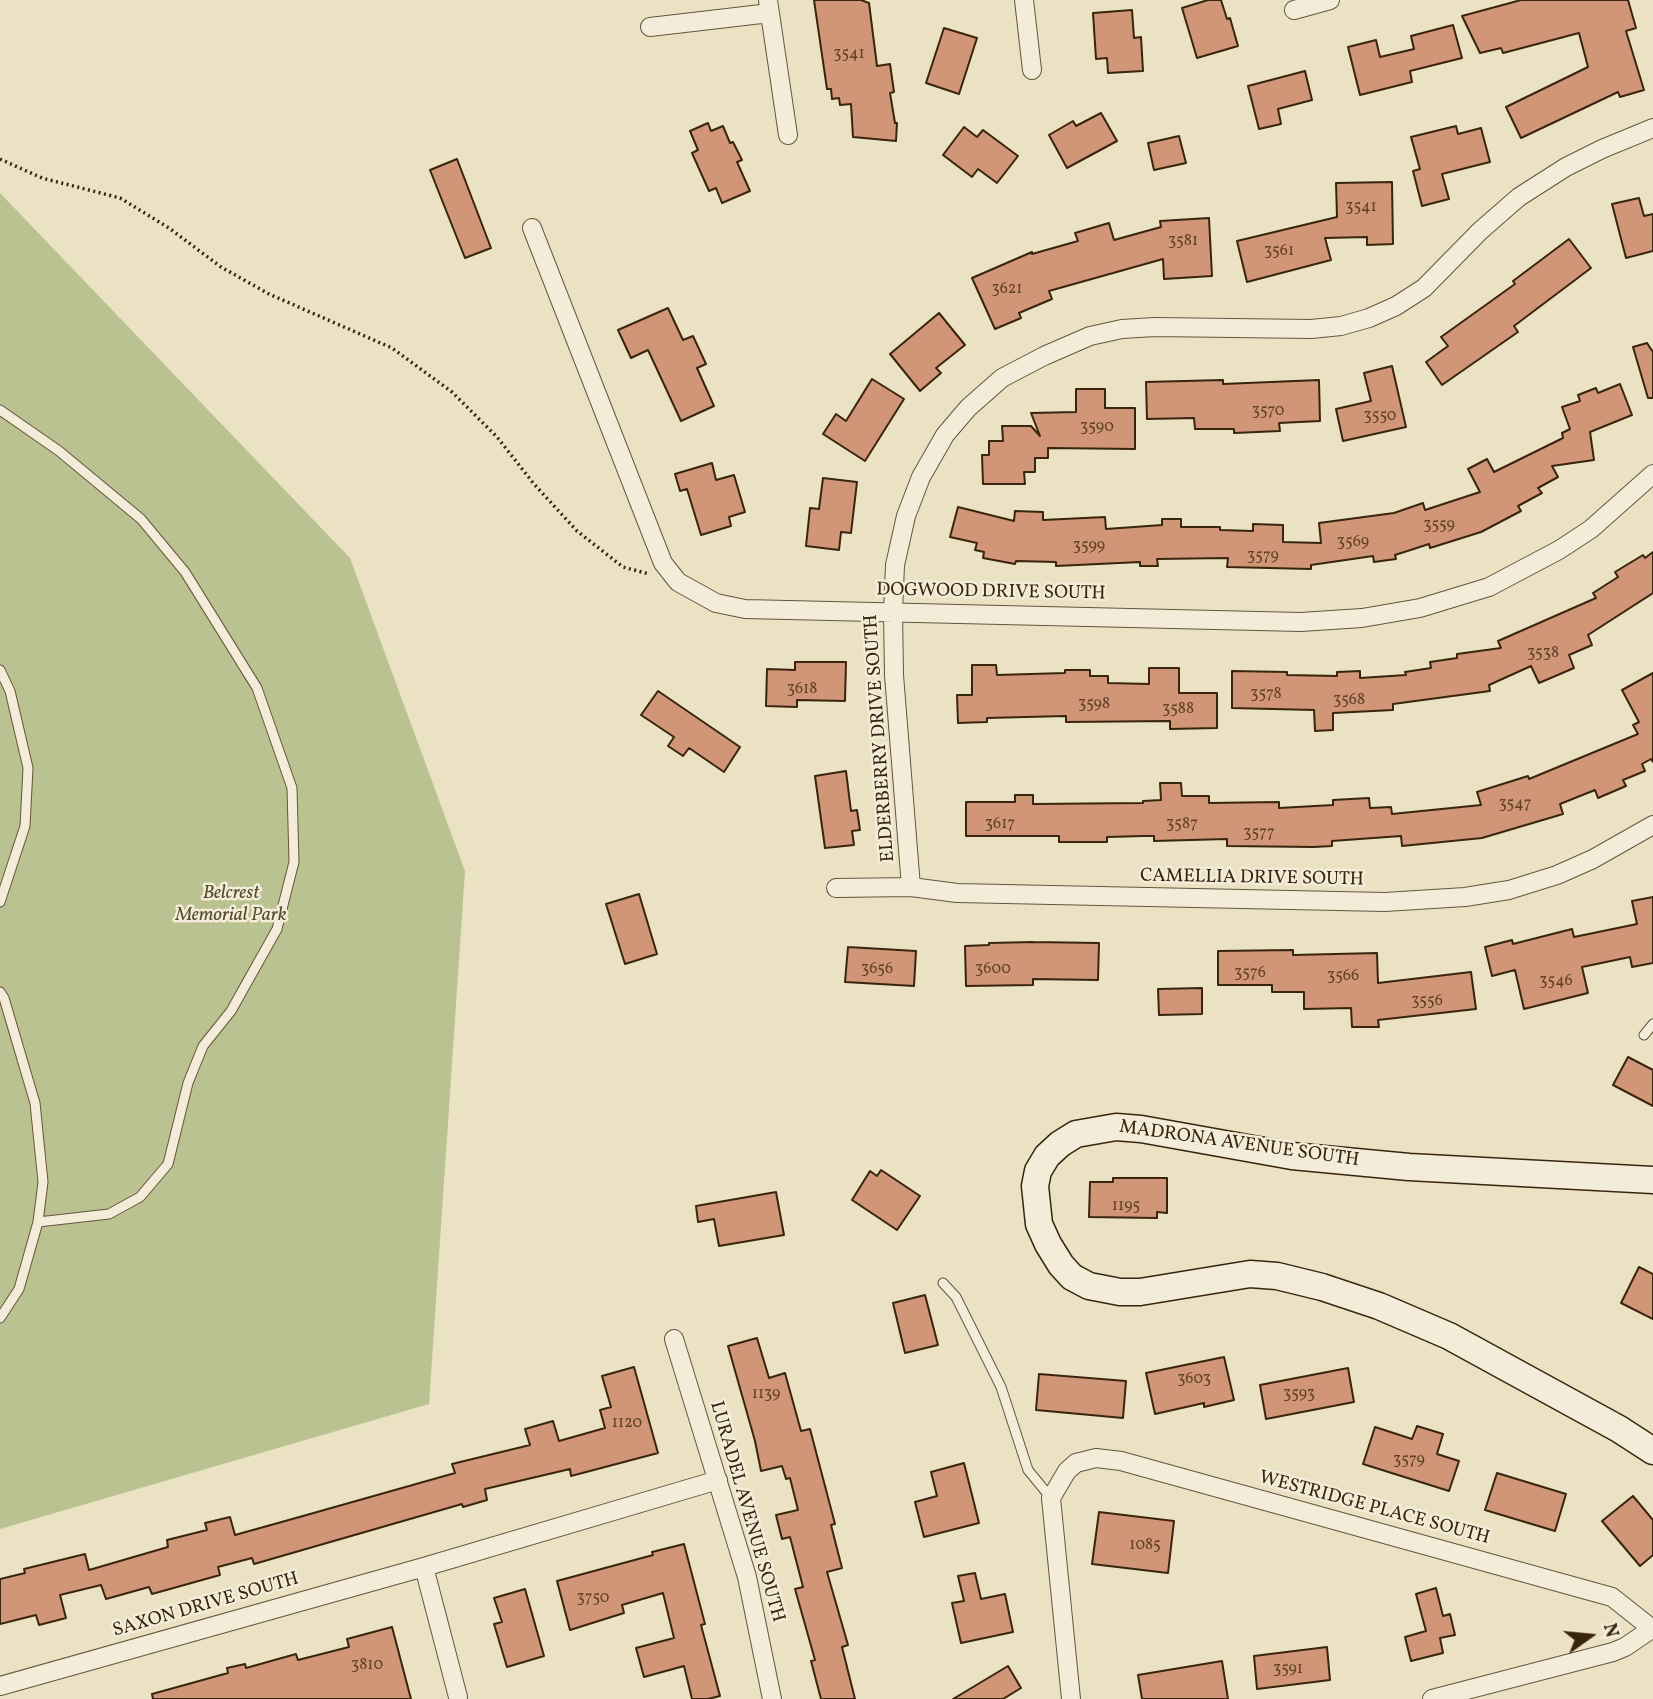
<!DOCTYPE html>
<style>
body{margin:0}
#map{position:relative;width:1653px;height:1699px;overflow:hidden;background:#ebe2c4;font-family:Vollkorn,serif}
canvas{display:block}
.north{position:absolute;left:1555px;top:1601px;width:70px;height:70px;-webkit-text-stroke:5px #f2ecd9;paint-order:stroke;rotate:75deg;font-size:19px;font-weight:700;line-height:28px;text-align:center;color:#39250e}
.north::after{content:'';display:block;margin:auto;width:24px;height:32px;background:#39250e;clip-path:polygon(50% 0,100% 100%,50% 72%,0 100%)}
</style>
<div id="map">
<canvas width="1653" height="1699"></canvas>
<div class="north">N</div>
</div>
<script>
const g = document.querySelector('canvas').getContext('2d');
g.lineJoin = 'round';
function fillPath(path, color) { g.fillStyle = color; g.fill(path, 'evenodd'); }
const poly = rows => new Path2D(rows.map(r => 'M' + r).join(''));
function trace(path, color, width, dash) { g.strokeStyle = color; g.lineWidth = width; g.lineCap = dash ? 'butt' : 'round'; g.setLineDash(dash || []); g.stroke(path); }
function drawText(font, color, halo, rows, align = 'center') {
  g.font = font + ' Vollkorn,serif'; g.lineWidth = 5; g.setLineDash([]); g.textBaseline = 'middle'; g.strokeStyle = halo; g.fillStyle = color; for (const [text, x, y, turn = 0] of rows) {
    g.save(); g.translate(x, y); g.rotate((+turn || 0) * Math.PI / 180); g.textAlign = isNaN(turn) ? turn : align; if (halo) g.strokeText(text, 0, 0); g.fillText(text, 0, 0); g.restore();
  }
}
const green = poly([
 [0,193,350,558,465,871,429,1404,0,1529]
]);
const building = poly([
 [814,0,861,0,869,3,877,66,890,64,894,92,890,93,895,123,897,123,896,141,853,137,851,104,840,105,839,98,832,99,831,89,827,89,814,0],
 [1208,0,1221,0,1227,19,1230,18,1238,46,1197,58,1182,8,1208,0],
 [1521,0,1628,0,1636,28,1626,31,1644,90,1620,97,1618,92,1521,138,1506,107,1588,67,1579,33,1503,53,1501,48,1480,53,1462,16,1521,0],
 [1132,10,1134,38,1141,37,1143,71,1108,73,1107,58,1096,59,1093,13,1132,10],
 [1453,25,1462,58,1410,71,1412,82,1360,95,1348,47,1376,40,1380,57,1414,49,1411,36,1453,25],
 [944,28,977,38,959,94,926,83,944,28],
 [1305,71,1312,100,1278,109,1281,124,1259,129,1248,86,1305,71],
 [1101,113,1117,141,1067,168,1049,135,1073,121,1076,126,1101,113],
 [708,123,711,131,723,126,730,143,733,142,742,160,737,162,750,191,722,203,716,188,709,191,692,153,698,150,690,131,708,123],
 [1456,126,1458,134,1481,128,1490,162,1442,174,1449,199,1422,206,1413,171,1420,169,1411,137,1456,126],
 [964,127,977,137,983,130,1018,156,997,183,978,169,972,177,943,155,964,127],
 [1179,136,1186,163,1154,170,1148,143,1179,136],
 [457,159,491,248,465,258,430,170,457,159],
 [1392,182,1393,244,1367,245,1367,237,1325,238,1331,260,1247,282,1237,241,1337,217,1336,183,1392,182],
 [1639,198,1644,216,1653,214,1653,251,1626,258,1612,204,1639,198],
 [1209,218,1212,276,1164,279,1163,259,1049,291,1052,299,1019,313,1021,318,995,329,972,278,1032,252,1032,254,1078,241,1075,233,1109,223,1114,240,1161,227,1160,221,1209,218],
 [1569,239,1591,268,1514,326,1518,332,1442,385,1426,362,1448,346,1441,337,1515,284,1513,281,1569,239],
 [668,308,683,340,693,336,706,364,697,368,714,406,681,421,648,350,631,358,618,330,668,308],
 [939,313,965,345,936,368,941,373,920,391,890,354,939,313],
 [1647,343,1653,352,1653,398,1648,398,1633,347,1647,343],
 [1392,366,1406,427,1343,441,1336,409,1371,401,1364,373,1392,366],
 [872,379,904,399,865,461,823,434,836,414,846,421,872,379],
 [1223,380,1223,384,1319,380,1320,421,1279,423,1280,431,1234,433,1234,429,1195,429,1194,418,1147,419,1146,382,1223,380],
 [1620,384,1632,415,1590,432,1594,460,1552,466,1558,477,1538,488,1542,493,1518,506,1521,511,1481,532,1430,548,1429,544,1395,555,1396,559,1374,562,1373,556,1311,565,1311,569,1227,567,1228,558,1157,559,1158,566,1140,566,1140,562,1056,566,1056,562,1016,561,1015,564,983,558,984,552,975,550,977,543,950,537,958,507,1014,521,1015,511,1043,512,1043,520,1105,517,1106,529,1162,525,1162,519,1181,519,1181,527,1220,527,1220,530,1253,531,1253,524,1283,525,1283,542,1321,543,1319,523,1394,513,1423,503,1425,510,1480,492,1468,469,1487,459,1494,472,1563,438,1562,433,1570,429,1562,407,1580,401,1578,395,1596,388,1598,393,1620,384],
 [1076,389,1105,389,1105,408,1135,408,1135,449,1048,448,1048,458,1035,458,1035,472,1024,472,1025,484,983,484,982,455,989,455,989,441,1003,441,1002,426,1031,426,1040,436,1031,413,1076,412,1076,389],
 [712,463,716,480,734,475,745,512,729,517,731,526,701,535,687,489,680,491,675,474,712,463],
 [823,478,857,482,851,533,841,532,839,550,806,546,810,508,819,509,823,478],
 [1653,552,1653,593,1588,635,1592,645,1569,655,1574,668,1539,683,1531,666,1489,685,1490,691,1393,704,1393,710,1333,713,1333,730,1315,731,1314,710,1232,708,1232,671,1287,672,1287,675,1337,676,1337,672,1360,671,1360,678,1406,675,1405,672,1431,668,1430,662,1457,658,1457,654,1501,648,1498,641,1596,598,1593,593,1618,577,1615,572,1643,555,1645,558,1653,552],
 [795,662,846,662,845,701,797,700,797,707,766,706,767,669,795,670,795,662],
 [972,665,996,665,997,675,1065,673,1065,670,1090,670,1090,676,1108,676,1108,683,1149,684,1149,668,1179,668,1179,693,1217,693,1217,728,1170,729,1170,721,1066,722,1066,716,987,718,987,722,958,723,957,695,972,695,972,665],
 [1653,673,1653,762,1651,759,1642,764,1645,771,1623,780,1626,786,1598,798,1595,790,1560,804,1563,814,1482,838,1402,846,1401,836,1332,841,1332,846,1314,847,1227,846,1227,839,1154,841,1154,836,1143,836,1107,837,1107,842,1059,842,1059,836,966,836,966,802,1015,802,1015,795,1033,795,1033,804,1143,803,1143,801,1161,800,1160,783,1181,783,1182,796,1209,796,1209,803,1279,802,1279,808,1333,805,1333,800,1369,798,1370,808,1391,807,1392,814,1481,805,1477,792,1528,776,1529,779,1638,734,1633,725,1639,722,1622,690,1653,673],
 [658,691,740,747,724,772,689,748,683,756,668,746,674,737,641,715,658,691],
 [846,771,851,811,857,810,860,830,852,831,854,845,825,848,815,776,846,771],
 [639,894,657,954,625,964,606,904,639,894],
 [1653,897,1653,963,1632,967,1630,957,1582,967,1588,993,1524,1009,1515,970,1492,976,1485,947,1512,940,1513,944,1572,929,1574,937,1637,924,1632,901,1653,897],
 [1033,942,1099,943,1098,980,1033,979,1033,985,966,986,965,946,989,945,989,943,1033,942],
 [848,947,916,951,914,986,845,982,848,947],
 [1293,950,1293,955,1377,953,1378,983,1471,972,1476,1009,1378,1020,1379,1027,1352,1027,1351,1008,1304,1009,1304,992,1272,992,1272,985,1218,985,1218,951,1293,950],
 [1202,988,1202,1014,1159,1015,1158,989,1202,988],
 [1628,1057,1653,1070,1653,1106,1613,1085,1628,1057],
 [881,1170,920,1196,897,1230,852,1200,870,1171,877,1176,881,1170],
 [1113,1178,1167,1178,1167,1213,1157,1212,1157,1218,1089,1217,1090,1182,1113,1182,1113,1178],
 [776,1192,784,1235,719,1246,714,1219,698,1222,696,1206,776,1192],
 [1639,1267,1653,1274,1653,1319,1621,1303,1639,1267],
 [925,1295,938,1345,905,1353,893,1303,925,1295],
 [757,1338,769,1378,785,1373,801,1431,810,1429,835,1524,831,1525,842,1568,827,1572,848,1645,842,1647,855,1699,821,1699,811,1661,815,1660,795,1589,803,1587,790,1537,782,1539,776,1515,798,1510,790,1478,786,1479,782,1466,761,1471,755,1441,728,1346,757,1338],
 [1224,1357,1234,1400,1204,1407,1204,1403,1155,1414,1146,1373,1224,1357],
 [634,1367,658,1453,571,1476,570,1469,485,1489,487,1500,463,1507,462,1504,254,1564,252,1558,218,1567,220,1575,152,1594,149,1587,106,1599,101,1585,60,1595,66,1618,39,1625,36,1615,0,1624,0,1579,25,1573,24,1569,85,1554,89,1570,168,1547,167,1540,207,1530,205,1523,230,1517,235,1535,303,1516,455,1473,452,1464,530,1445,525,1429,553,1421,559,1441,605,1428,600,1410,611,1407,602,1376,634,1367],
 [1348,1368,1354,1402,1266,1419,1260,1385,1348,1368],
 [1039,1374,1126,1381,1123,1418,1036,1410,1039,1374],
 [1417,1426,1443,1434,1437,1454,1459,1461,1449,1491,1363,1464,1375,1427,1412,1439,1417,1426],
 [964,1463,979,1523,924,1537,915,1502,937,1496,931,1472,964,1463],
 [1497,1473,1566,1494,1555,1531,1485,1510,1497,1473],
 [1633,1496,1653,1520,1653,1555,1640,1566,1602,1521,1633,1496],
 [1099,1512,1174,1521,1168,1573,1092,1564,1099,1512],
 [684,1544,705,1624,701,1625,720,1696,708,1699,692,1699,684,1666,644,1677,636,1648,674,1638,663,1593,622,1605,624,1613,570,1630,557,1581,653,1555,652,1552,684,1544],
 [975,1573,981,1599,1005,1594,1013,1632,961,1643,952,1603,964,1601,958,1576,975,1573],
 [1436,1588,1443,1616,1450,1614,1455,1635,1440,1638,1443,1653,1411,1661,1405,1637,1426,1631,1416,1594,1436,1588],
 [525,1589,544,1656,507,1667,494,1624,502,1622,494,1598,525,1589],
 [392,1627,411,1699,153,1699,152,1694,228,1673,227,1668,245,1664,246,1668,296,1654,298,1660,349,1647,347,1639,392,1627],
 [1327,1647,1330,1680,1257,1689,1254,1656,1327,1647],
 [1222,1661,1228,1699,1142,1699,1138,1675,1222,1661],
 [1008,1666,1021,1688,1003,1699,953,1699,1008,1666]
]);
const path = poly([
 [0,159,42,178,120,198,169,228,221,267,269,294,392,348,452,392,497,437,534,484,577,531,623,567,649,574]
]);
const lane = poly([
 [0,410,59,451,141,519,185,572,257,688,292,788,294,862,277,929,231,1011,203,1046,188,1083,168,1164,140,1197,109,1214,38,1222],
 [0,670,10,691,28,768,25,826,0,902],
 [0,992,4,998,35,1103,43,1182,38,1222,19,1289,0,1318],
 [1644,1035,1653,1024],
 [943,1283,956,1297,1001,1387,1028,1470,1051,1498]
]);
const street = poly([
 [768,0,788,135],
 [1024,0,1032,70],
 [1294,10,1330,0],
 [650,27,770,13],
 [532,228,663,563,678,582,716,603,745,609,1301,622,1362,618,1420,608,1489,587,1559,550,1591,529,1653,474],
 [911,887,894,675,893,611,895,565,906,516,921,477,945,435,968,408,1002,378,1044,356,1090,336,1122,329,1155,327,1311,329,1341,326,1369,318,1396,306,1424,288,1480,231,1519,197,1566,167,1602,149,1653,128],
 [836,888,911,887,957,893,1385,902,1465,897,1509,890,1557,875,1593,859,1653,825],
 [674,1339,747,1577,772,1699],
 [424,1567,458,1697],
 [0,1686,424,1567,718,1480],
 [1071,1699,1051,1498,1067,1471,1076,1463,1096,1458,1121,1461,1612,1597,1651,1628],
 [1432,1699,1613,1652,1625,1647,1653,1628]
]);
const secondary = poly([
 [1653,1180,1409,1167,1292,1156,1141,1129,1116,1127,1076,1134,1060,1144,1047,1156,1038,1171,1035,1186,1039,1224,1048,1244,1061,1265,1072,1277,1089,1286,1120,1292,1140,1292,1250,1274,1277,1276,1322,1287,1379,1306,1449,1336,1619,1429,1653,1451]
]);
const numberNames = [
 ["3541",849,55],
 ["3541",1361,208],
 ["3581",1183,242],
 ["3561",1279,252],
 ["3621",1007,290],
 ["3570",1268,412],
 ["3550",1380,417],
 ["3590",1097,428],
 ["3559",1439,526],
 ["3569",1353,543],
 ["3599",1089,547],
 ["3579",1263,557],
 ["3538",1543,654],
 ["3618",802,690],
 ["3578",1266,695],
 ["3568",1349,701],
 ["3598",1094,705],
 ["3588",1178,710],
 ["3547",1515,805],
 ["3617",1000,825],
 ["3587",1182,825],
 ["3577",1259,834],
 ["3656",877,970],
 ["3600",993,970],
 ["3576",1250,974],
 ["3566",1343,977],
 ["3546",1556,982],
 ["3556",1427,1002],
 ["1195",1126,1207],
 ["3603",1194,1380],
 ["1139",766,1395],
 ["3593",1299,1395],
 ["1120",627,1424],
 ["3579",1409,1461],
 ["1085",1145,1546],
 ["3750",593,1599],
 ["3810",367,1666],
 ["3591",1288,1670]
];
const streetNames = [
 ["DOGWOOD DRIVE SOUTH",991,593,1],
 ["ELDERBERRY DRIVE SOUTH",881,738,-94],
 ["CAMELLIA DRIVE SOUTH",1252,879,1],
 ["MADRONA AVENUE SOUTH",1239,1145,8],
 ["WESTRIDGE PLACE SOUTH",1374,1509,15],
 ["LURADEL AVENUE SOUTH",746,1512,74],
 ["SAXON DRIVE SOUTH",206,1606,-16]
];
const parkNames = [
 ["Belcrest",231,895],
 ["Memorial Park",231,917]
];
fillPath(green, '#bac292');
fillPath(building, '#d19578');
trace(building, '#39250e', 2);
trace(lane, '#66543c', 11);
trace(street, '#66543c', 20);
trace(secondary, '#39250e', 29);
trace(path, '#39250e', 3.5, [2, 3.5]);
trace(lane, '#f2ecd9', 9);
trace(street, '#f2ecd9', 18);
trace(secondary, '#f2ecd9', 26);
drawText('16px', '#5f4128', null, numberNames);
drawText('19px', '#39250e', '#f2ecd9', streetNames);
drawText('italic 19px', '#594c2f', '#f2ecd9', parkNames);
</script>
